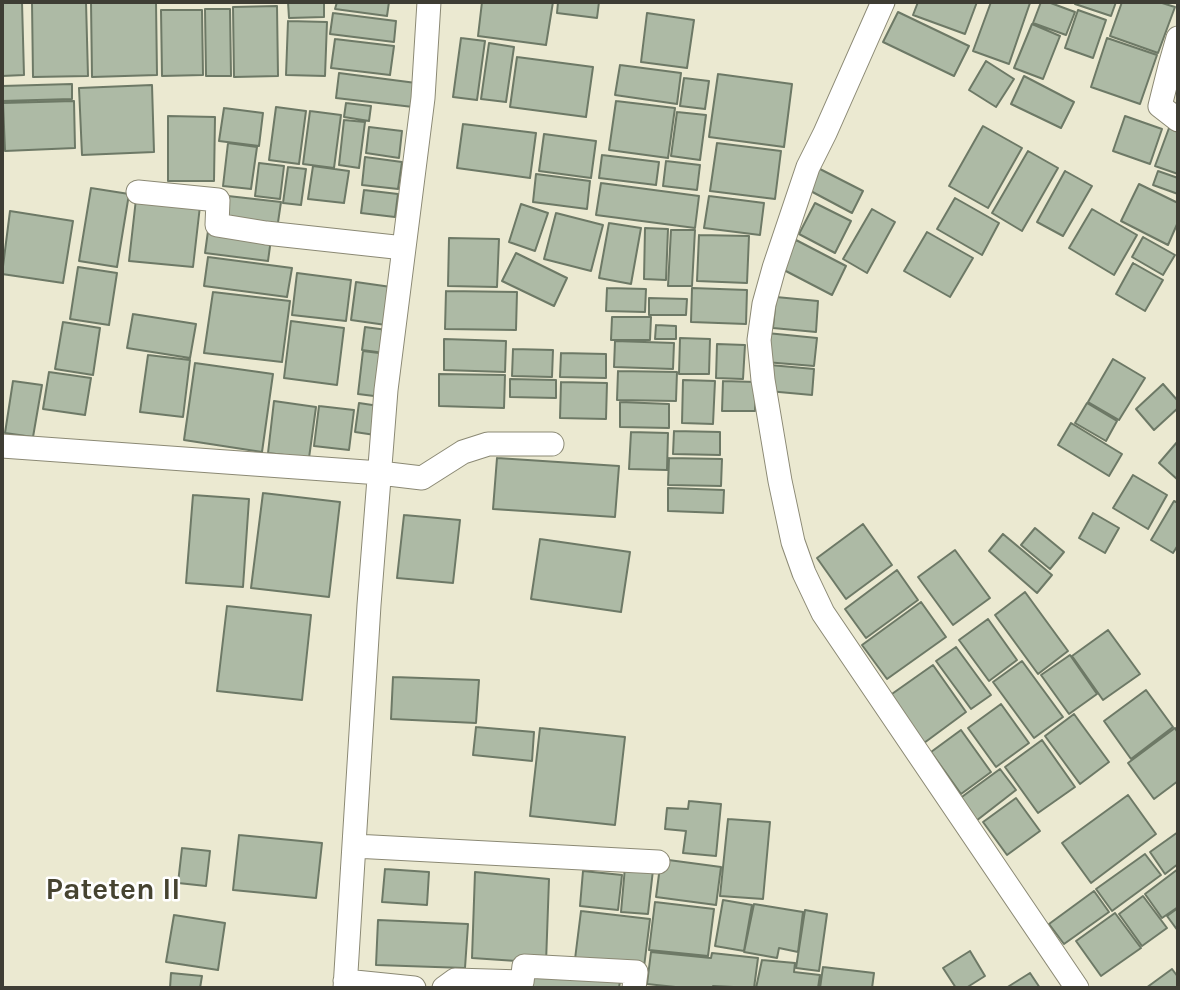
<!DOCTYPE html>
<style>
body{margin:0}
#map{position:relative;width:1180px;height:990px;overflow:hidden;background:#ebe9d1;font-family:Karla,sans-serif}
canvas{display:block}
.frame{position:absolute;inset:0;border:4px solid #3e3d34;pointer-events:none}
</style>
<div id="map">
<canvas width="1180" height="990"></canvas>
<div class="frame"></div>
</div>
<script>
const g = document.querySelector('canvas').getContext('2d');
g.lineJoin = 'round';
function fillPath(path, color) { g.fillStyle = color; g.fill(path, 'evenodd'); }
const poly = rows => new Path2D(rows.map(r => 'M' + r).join(''));
function trace(path, color, width, dash) { g.strokeStyle = color; g.lineWidth = width; g.lineCap = dash ? 'butt' : 'round'; g.setLineDash(dash || []); g.stroke(path); }
function drawText(font, color, halo, rows, align = 'center') {
  g.font = font + ' Karla,sans-serif'; g.lineWidth = 5; g.setLineDash([]); g.textBaseline = 'middle'; g.strokeStyle = halo; g.fillStyle = color; for (const [text, x, y, turn = 0] of rows) {
    g.save(); g.translate(x, y); g.rotate((+turn || 0) * Math.PI / 180); g.textAlign = isNaN(turn) ? turn : align; if (halo) g.strokeText(text, 0, 0); g.fillText(text, 0, 0); g.restore();
  }
}
const building = poly([
 [2,2,22,2,24,75,2,76,2,2],
 [32,2,86,2,88,76,33,77,32,2],
 [91,2,156,2,157,75,92,77,91,2],
 [288,2,324,2,324,17,289,18,288,2],
 [337,2,389,2,387,16,335,9,337,2],
 [482,2,553,2,546,45,478,36,482,2],
 [558,2,599,2,597,18,557,13,558,2],
 [918,2,977,2,965,34,913,15,918,2],
 [991,2,1030,3,1009,64,973,51,991,2],
 [1041,2,1048,2,1075,12,1066,35,1033,23,1041,2],
 [1076,2,1116,2,1111,16,1075,4,1076,2],
 [1122,2,1159,2,1175,7,1158,53,1110,36,1122,2],
 [277,6,278,76,234,77,233,7,277,6],
 [205,9,230,9,231,76,206,76,205,9],
 [161,10,202,10,203,75,162,76,161,10],
 [1078,10,1106,20,1093,58,1065,48,1078,10],
 [898,12,969,46,954,76,883,42,898,12],
 [333,13,396,21,394,42,330,34,333,13],
 [647,13,694,20,687,68,641,62,647,13],
 [288,21,327,22,325,76,286,75,288,21],
 [1032,24,1060,36,1043,79,1014,68,1032,24],
 [461,38,485,41,477,100,453,97,461,38],
 [1107,38,1157,55,1140,104,1091,87,1107,38],
 [335,39,394,46,390,75,331,68,335,39],
 [489,43,514,47,506,102,481,99,489,43],
 [517,57,593,67,586,117,510,107,517,57],
 [986,61,1014,79,996,107,969,90,986,61],
 [620,65,681,73,677,104,615,95,620,65],
 [339,73,416,83,413,107,336,98,339,73],
 [718,74,792,84,784,147,709,137,718,74],
 [1024,76,1074,102,1061,128,1011,104,1024,76],
 [684,78,709,81,705,109,680,106,684,78],
 [72,84,72,99,2,101,2,86,72,84],
 [152,85,154,152,82,155,79,88,152,85],
 [74,101,75,148,5,151,3,103,74,101],
 [616,101,675,108,668,158,609,150,616,101],
 [346,103,371,106,369,121,344,117,346,103],
 [276,107,306,111,299,164,269,160,276,107],
 [224,108,263,113,259,146,219,141,224,108],
 [310,111,341,115,334,168,303,164,310,111],
 [677,112,706,115,700,160,671,156,677,112],
 [168,116,215,117,214,181,168,181,168,116],
 [1125,116,1162,129,1150,164,1113,151,1125,116],
 [344,120,365,122,359,168,339,165,344,120],
 [463,124,536,133,530,178,457,168,463,124],
 [983,126,1022,148,988,208,949,186,983,126],
 [369,127,402,131,399,158,366,153,369,127],
 [1169,128,1178,132,1178,174,1155,166,1169,128],
 [544,134,596,141,591,178,539,171,544,134],
 [228,143,257,147,251,189,223,186,228,143],
 [717,143,781,151,775,199,710,191,717,143],
 [1028,151,1058,168,1022,231,992,213,1028,151],
 [602,155,659,162,656,185,599,178,602,155],
 [365,157,402,162,398,189,362,185,365,157],
 [666,161,700,165,697,190,663,186,666,161],
 [259,163,284,166,280,199,255,196,259,163],
 [313,166,349,171,344,203,308,199,313,166],
 [288,167,306,169,301,205,283,203,288,167],
 [816,167,863,191,852,213,805,188,816,167],
 [1065,171,1092,186,1063,236,1037,222,1065,171],
 [1158,171,1178,178,1178,194,1153,185,1158,171],
 [536,174,590,181,587,209,533,202,536,174],
 [601,183,699,196,695,228,596,215,601,183],
 [1139,184,1178,203,1178,222,1168,245,1121,221,1139,184],
 [91,188,129,194,117,267,79,261,91,188],
 [364,190,398,194,395,217,361,213,364,190],
 [228,196,281,202,277,229,225,223,228,196],
 [709,196,764,203,760,235,704,228,709,196],
 [955,198,999,223,982,255,937,229,955,198],
 [136,199,200,206,193,267,129,261,136,199],
 [815,203,851,221,835,253,799,234,815,203],
 [521,204,548,213,535,251,509,242,521,204],
 [872,209,895,222,867,273,843,259,872,209],
 [1092,209,1137,235,1114,275,1069,248,1092,209],
 [10,211,73,221,63,283,2,274,10,211],
 [556,213,603,225,591,271,544,259,556,213],
 [609,223,641,228,631,284,599,278,609,223],
 [645,228,668,229,666,280,644,279,645,228],
 [671,230,695,230,692,286,668,286,671,230],
 [208,231,271,239,268,261,205,253,208,231],
 [927,232,973,258,950,297,904,271,927,232],
 [699,235,749,236,747,283,697,281,699,235],
 [1143,237,1175,255,1163,275,1132,257,1143,237],
 [449,238,499,239,497,287,448,286,449,238],
 [796,240,846,266,832,295,782,269,796,240],
 [516,253,567,278,554,306,502,281,516,253],
 [208,257,292,268,287,297,204,286,208,257],
 [1133,263,1163,280,1145,311,1116,294,1133,263],
 [78,267,117,273,109,325,70,319,78,267],
 [297,273,351,280,346,321,292,315,297,273],
 [356,282,391,287,386,325,351,320,356,282],
 [607,288,646,289,645,312,606,311,607,288],
 [692,288,747,290,746,324,691,322,692,288],
 [446,291,517,292,516,330,445,329,446,291],
 [213,292,290,301,282,362,204,353,213,292],
 [776,297,818,301,816,332,773,328,776,297],
 [649,298,687,299,686,315,649,315,649,298],
 [133,314,196,324,190,358,127,348,133,314],
 [612,317,651,317,650,340,611,340,612,317],
 [291,321,344,328,337,385,284,378,291,321],
 [63,322,100,328,93,375,55,369,63,322],
 [656,325,676,326,676,339,655,339,656,325],
 [365,327,387,330,384,353,362,350,365,327],
 [767,333,817,338,814,366,765,362,767,333],
 [680,338,710,339,709,374,679,374,680,338],
 [444,339,506,341,505,372,444,370,444,339],
 [615,341,674,343,673,369,614,367,615,341],
 [717,344,745,345,743,379,716,378,717,344],
 [513,349,553,350,552,377,512,376,513,349],
 [363,351,387,354,382,397,358,394,363,351],
 [561,353,606,354,606,378,560,377,561,353],
 [148,355,190,360,183,417,140,412,148,355],
 [1113,359,1145,378,1119,420,1088,402,1113,359],
 [195,363,273,374,262,452,184,440,195,363],
 [770,365,814,369,812,395,768,391,770,365],
 [618,371,677,372,676,401,617,400,618,371],
 [49,372,91,378,85,415,43,409,49,372],
 [439,374,505,375,504,408,439,406,439,374],
 [510,379,556,380,556,398,510,397,510,379],
 [683,380,715,381,713,424,682,423,683,380],
 [13,381,42,385,33,437,5,433,13,381],
 [723,381,756,382,755,411,722,411,723,381],
 [561,382,607,383,606,419,560,418,561,382],
 [1163,384,1178,401,1178,408,1154,430,1136,409,1163,384],
 [274,401,316,407,309,458,268,453,274,401],
 [620,402,669,404,669,428,620,427,620,402],
 [359,403,379,406,375,435,355,432,359,403],
 [1087,403,1117,421,1106,441,1075,423,1087,403],
 [319,406,354,410,349,450,314,446,319,406],
 [1071,423,1122,454,1109,476,1058,445,1071,423],
 [674,431,720,432,720,455,673,454,674,431],
 [631,432,668,433,667,470,629,469,631,432],
 [1178,441,1178,480,1159,463,1178,441],
 [497,458,619,466,615,517,493,509,497,458],
 [669,458,722,459,721,486,668,485,669,458],
 [1133,475,1167,495,1148,529,1113,508,1133,475],
 [668,488,724,490,723,513,668,511,668,488],
 [263,493,340,502,329,597,251,588,263,493],
 [193,495,249,499,243,587,186,583,193,495],
 [1174,501,1178,503,1178,545,1173,553,1151,540,1174,501],
 [1093,513,1119,528,1105,553,1079,538,1093,513],
 [404,515,460,520,453,583,397,578,404,515],
 [863,524,892,565,846,599,817,558,863,524],
 [1035,528,1064,552,1050,569,1021,545,1035,528],
 [1003,534,1052,575,1037,593,989,551,1003,534],
 [540,539,630,552,621,612,531,599,540,539],
 [955,550,990,598,953,625,918,577,955,550],
 [897,570,918,600,866,638,845,609,897,570],
 [1025,592,1068,651,1038,674,995,615,1025,592],
 [921,602,946,637,887,679,862,645,921,602],
 [227,606,311,615,302,700,217,691,227,606],
 [988,619,1017,660,989,681,959,640,988,619],
 [1108,630,1140,674,1103,700,1072,656,1108,630],
 [956,647,991,695,971,709,936,661,956,647],
 [1070,655,1097,694,1069,714,1041,675,1070,655],
 [1022,661,1063,717,1034,738,993,682,1022,661],
 [933,665,966,712,924,743,889,696,933,665],
 [393,677,479,680,476,723,391,719,393,677],
 [1146,690,1173,727,1131,759,1104,721,1146,690],
 [1001,704,1029,743,996,767,968,728,1001,704],
 [1074,714,1109,762,1080,784,1045,736,1074,714],
 [476,727,534,732,532,761,473,755,476,727],
 [540,728,625,737,615,825,530,816,540,728],
 [1175,728,1178,733,1178,781,1154,799,1128,763,1175,728],
 [961,730,991,772,961,794,931,752,961,730],
 [1042,740,1075,787,1038,813,1005,767,1042,740],
 [1000,769,1016,790,976,821,959,799,1000,769],
 [1128,795,1156,834,1091,883,1062,843,1128,795],
 [1016,798,1040,831,1007,855,983,822,1016,798],
 [689,801,721,804,716,856,683,853,686,831,665,829,667,808,688,809,689,801],
 [728,819,770,822,763,899,720,896,728,819],
 [1178,832,1178,864,1165,874,1150,852,1178,832],
 [239,835,322,843,316,898,233,890,239,835],
 [182,848,210,851,206,886,178,883,182,848],
 [1145,854,1161,875,1112,911,1096,889,1145,854],
 [661,859,721,867,716,905,656,897,661,859],
 [625,867,653,870,648,914,621,912,625,867],
 [385,869,429,872,427,905,382,902,385,869],
 [1178,869,1178,907,1162,918,1145,894,1178,869],
 [583,871,622,875,618,910,580,906,583,871],
 [475,872,549,879,546,963,472,958,475,872],
 [1094,891,1109,912,1064,944,1049,924,1094,891],
 [1143,896,1167,928,1142,946,1119,914,1143,896],
 [723,900,752,905,744,951,715,946,723,900],
 [655,902,714,909,708,956,649,950,655,902],
 [754,904,803,912,798,952,779,948,777,958,744,952,754,904],
 [1178,908,1178,931,1167,916,1178,908],
 [805,910,827,914,819,971,796,968,805,910],
 [581,911,650,919,644,967,575,959,581,911],
 [1115,913,1141,948,1101,976,1076,941,1115,913],
 [174,915,225,923,218,970,166,962,174,915],
 [378,920,468,924,465,968,376,965,378,920],
 [970,951,985,976,966,988,956,988,943,968,970,951],
 [651,952,711,958,712,953,758,958,754,988,713,986,713,988,685,988,647,984,651,952],
 [762,960,795,963,794,972,820,975,818,988,756,988,762,960],
 [823,967,874,973,872,988,820,988,823,967],
 [1172,969,1178,977,1178,988,1146,988,1172,969],
 [527,971,620,981,619,988,525,988,527,971],
 [171,973,202,976,200,988,170,988,171,973],
 [1030,973,1040,988,1006,988,1030,973]
]);
const street = poly([
 [883,2,825,133,808,167,774,268,764,304,759,340,763,380,780,481,793,542,804,573,823,613,1077,988],
 [1178,38,1170,66,1160,106,1178,120],
 [138,192,218,200,217,225,266,233,404,248],
 [2,446,380,473,422,478,463,452,488,444,552,444],
 [354,846,658,862],
 [345,981,414,988],
 [345,988,369,605,386,390,423,98,429,2],
 [444,988,455,980,522,982,524,966,636,972,634,988]
]);
const districtNames = [
 ["Pateten II",113,890]
];
fillPath(building, '#adbaa5');
trace(building, '#6d7966', 2);
trace(street, '#8b8974', 25);
trace(street, '#fff', 23);
drawText('bold 30px', '#464330', '#fff', districtNames);
</script>
